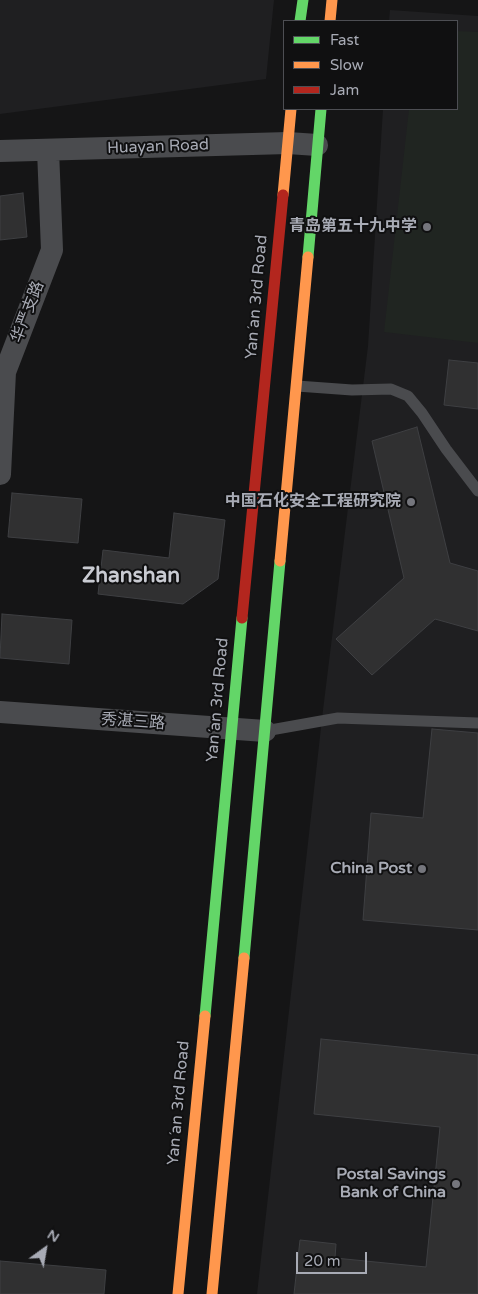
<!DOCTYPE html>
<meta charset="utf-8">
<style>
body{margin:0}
#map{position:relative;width:478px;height:1294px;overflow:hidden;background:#151516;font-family:"Varela Round",sans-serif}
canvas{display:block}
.legend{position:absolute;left:283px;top:20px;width:175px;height:90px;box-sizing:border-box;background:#101011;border:1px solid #4d4e53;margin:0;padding:6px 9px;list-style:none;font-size:15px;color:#a8abb5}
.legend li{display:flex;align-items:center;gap:10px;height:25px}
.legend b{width:25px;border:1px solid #4d4e53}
.north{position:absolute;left:20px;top:1224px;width:50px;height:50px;-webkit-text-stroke:4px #101011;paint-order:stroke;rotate:32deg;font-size:14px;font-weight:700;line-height:20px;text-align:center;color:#a8abb5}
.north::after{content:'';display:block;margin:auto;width:18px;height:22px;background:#a8abb5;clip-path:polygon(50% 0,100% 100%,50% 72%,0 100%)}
.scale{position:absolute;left:296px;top:1252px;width:71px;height:22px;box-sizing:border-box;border:2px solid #a8abb5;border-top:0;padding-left:6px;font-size:15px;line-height:18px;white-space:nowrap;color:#a8abb5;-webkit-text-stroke:4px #101011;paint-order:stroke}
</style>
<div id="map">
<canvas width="478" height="1294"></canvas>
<ul class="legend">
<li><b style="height:6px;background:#63d668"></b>Fast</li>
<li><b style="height:6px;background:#ff974d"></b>Slow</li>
<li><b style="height:6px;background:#b3261e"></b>Jam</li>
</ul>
<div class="north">N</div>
<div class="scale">20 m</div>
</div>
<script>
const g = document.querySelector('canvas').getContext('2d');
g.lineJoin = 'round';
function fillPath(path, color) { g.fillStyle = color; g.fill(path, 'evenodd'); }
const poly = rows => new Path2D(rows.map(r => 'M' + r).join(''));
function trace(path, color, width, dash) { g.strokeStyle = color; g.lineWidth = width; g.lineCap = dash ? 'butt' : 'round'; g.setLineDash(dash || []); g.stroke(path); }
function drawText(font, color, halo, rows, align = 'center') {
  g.font = font + ' "Varela Round","Noto Sans SC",sans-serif'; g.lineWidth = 4; g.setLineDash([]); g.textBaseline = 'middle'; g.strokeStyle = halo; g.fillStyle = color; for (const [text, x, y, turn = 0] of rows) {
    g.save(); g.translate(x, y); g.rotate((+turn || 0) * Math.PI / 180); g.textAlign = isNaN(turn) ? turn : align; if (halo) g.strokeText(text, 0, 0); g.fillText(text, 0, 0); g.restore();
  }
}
const built = poly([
 [0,0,274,0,266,79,0,114],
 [390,10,478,16,478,1294,257,1294,323,710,368,346,383,109,457,109,457,21,389,21]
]);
const green = poly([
 [457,31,478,32,478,343,384,332,409,109,457,109]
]);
const building = poly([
 [23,193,27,237,0,240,0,196,23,193],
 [449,360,478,363,478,409,444,405,449,360],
 [417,427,450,563,478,571,478,631,435,619,372,675,336,639,404,578,372,441,417,427],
 [12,493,82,499,78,543,8,537,12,493],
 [174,513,225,520,218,579,183,604,98,594,103,550,169,558,174,513],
 [2,614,72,620,69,664,0,658,2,614],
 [432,729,478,733,478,930,363,920,371,813,423,818,432,729],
 [321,1039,478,1055,478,1294,294,1294,300,1240,336,1244,335,1258,426,1267,440,1127,314,1114,321,1039],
 [0,1261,106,1270,104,1294,0,1294,0,1261]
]);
const lane = poly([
 [297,386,352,390,391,389,408,396,422,413,446,449,478,491],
 [265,731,338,718,478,723]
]);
const street = poly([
 [0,151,288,143,317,145],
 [0,474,5,372,52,250,48,150],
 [0,712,265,731]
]);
const fast = poly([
 [300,21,303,0],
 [308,257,321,109],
 [244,958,280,561],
 [205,1016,242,618]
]);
const slow = poly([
 [330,21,332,0],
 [283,195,291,109],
 [280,561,308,257],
 [178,1294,205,1016],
 [212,1294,244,958]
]);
const jam = poly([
 [242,618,283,195]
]);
const markers = [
 [427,227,5,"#75767d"],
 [411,502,5,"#75767d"],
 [422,869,5,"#75767d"],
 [456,1184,5,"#75767d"]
];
const streetNames = [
 ["Huayan Road",158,147,-2],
 ["Yan´an 3rd Road",257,297,-85],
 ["华严支路",28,312,-69],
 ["Yan´an 3rd Road",218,700,-85],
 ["秀湛三路",133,722,4],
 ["Yan´an 3rd Road",179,1103,-85]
];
const poiNames = [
 ["青岛第五十九中学",417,227],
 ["中国石化安全工程研究院",401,502],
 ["China Post",412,869],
 ["Postal Savings",446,1175],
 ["Bank of China",446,1193]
];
const districtNames = [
 ["Zhanshan",131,576]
];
fillPath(built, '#1f1f21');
fillPath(green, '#202521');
fillPath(building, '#303031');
trace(building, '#3e3f42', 1);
trace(lane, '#4a4b4e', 11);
trace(street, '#4a4b4e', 22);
trace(fast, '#63d668', 11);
trace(slow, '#ff974d', 11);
trace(jam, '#b3261e', 11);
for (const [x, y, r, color] of markers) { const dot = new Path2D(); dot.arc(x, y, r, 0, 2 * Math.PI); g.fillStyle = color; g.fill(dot); trace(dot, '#101011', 2); }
drawText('16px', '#a8abb5', '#101011', streetNames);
drawText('bold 16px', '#a8abb5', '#101011', poiNames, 'right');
drawText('bold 21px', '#c9cbd2', '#101011', districtNames);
</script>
